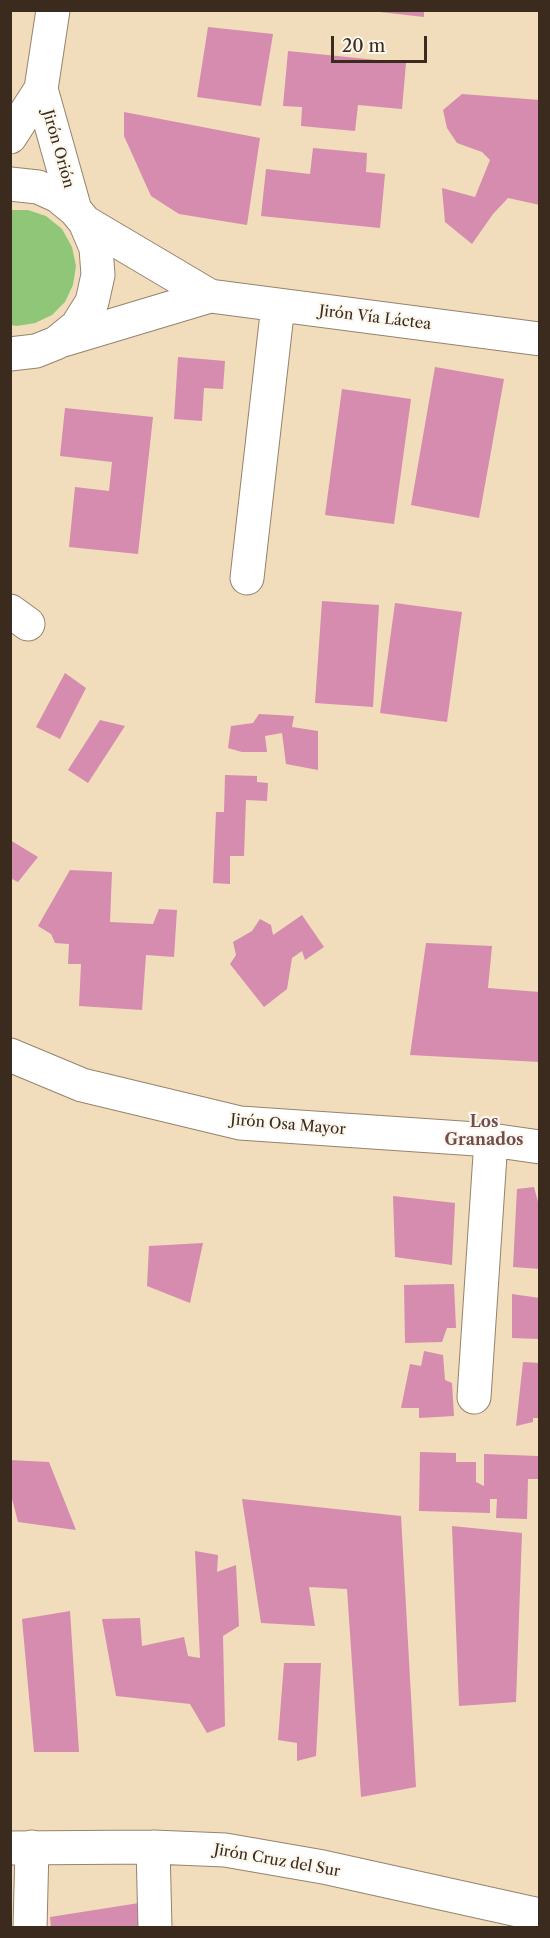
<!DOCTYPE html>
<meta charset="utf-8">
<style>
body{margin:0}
#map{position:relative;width:550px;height:1938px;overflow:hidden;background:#f1dcbc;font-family:"Libre Caslon Text",serif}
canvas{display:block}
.frame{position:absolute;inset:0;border:12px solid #3b2a1e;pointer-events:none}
.scale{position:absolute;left:331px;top:36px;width:96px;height:27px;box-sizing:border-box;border:3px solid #3b2a1e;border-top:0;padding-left:8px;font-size:18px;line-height:21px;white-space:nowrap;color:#3b2a1e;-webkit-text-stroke:4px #fbf7ec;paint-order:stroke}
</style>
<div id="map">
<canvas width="550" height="1938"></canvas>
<div class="frame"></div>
<div class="scale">20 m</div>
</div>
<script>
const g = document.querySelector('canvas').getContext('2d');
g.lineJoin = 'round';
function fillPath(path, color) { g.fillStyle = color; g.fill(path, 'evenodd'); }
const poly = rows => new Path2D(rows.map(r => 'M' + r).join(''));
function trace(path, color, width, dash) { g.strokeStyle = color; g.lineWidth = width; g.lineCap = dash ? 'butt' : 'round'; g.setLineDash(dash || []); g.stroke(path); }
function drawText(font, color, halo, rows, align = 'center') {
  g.font = font + ' "Libre Caslon Text",serif'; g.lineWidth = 4.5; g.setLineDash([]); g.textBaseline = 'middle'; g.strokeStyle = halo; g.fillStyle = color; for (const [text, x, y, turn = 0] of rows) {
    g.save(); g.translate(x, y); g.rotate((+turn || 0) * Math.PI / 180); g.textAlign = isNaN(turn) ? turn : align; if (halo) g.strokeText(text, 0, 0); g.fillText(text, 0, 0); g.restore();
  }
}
const green = poly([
 [10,210,28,210,46,216,62,229,72,247,76,266,73,285,65,302,52,315,35,323,17,326,11,325]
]);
const building = poly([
 [380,10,424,10,424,17,380,12],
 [208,27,273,34,261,106,197,97],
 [288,51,406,63,402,109,358,105,355,131,301,126,302,107,283,106],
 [462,94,540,100,540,205,508,198,493,214,472,244,445,222,442,188,475,197,490,160,482,152,457,143,447,128,443,110],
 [124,112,260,138,247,225,179,214,151,196,124,136],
 [313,148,367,153,366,172,385,174,380,228,261,216,266,169,310,174],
 [178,357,225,361,223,389,204,388,202,421,174,419],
 [435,367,504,379,479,518,411,505],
 [342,389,411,399,394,524,325,515],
 [65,408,153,417,138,554,69,547,75,487,109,491,112,462,60,456],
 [322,601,379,605,373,707,315,703],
 [395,603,462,612,447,722,380,713],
 [65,673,86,688,60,739,36,727],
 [259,714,294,716,292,727,318,731,318,770,286,764,282,733,265,736,267,752,242,752,228,748,231,726,253,723],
 [100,720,125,726,88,783,68,770],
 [225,775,257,776,257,782,268,783,267,801,246,800,244,856,230,856,230,884,213,883,216,812,224,812],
 [10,840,38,857,18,882,10,878],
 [70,870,112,872,110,922,153,924,159,909,177,910,174,957,146,955,142,1010,79,1006,81,964,68,964,69,944,55,943,51,934,38,926],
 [302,915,324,947,305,960,302,951,292,958,287,989,264,1007,230,964,236,955,233,942,252,931,260,919,271,925,273,935],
 [426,943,492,946,488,988,540,992,540,1062,410,1055],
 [534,1187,540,1209,540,1269,513,1267,517,1189],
 [393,1196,455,1203,452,1265,395,1257],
 [203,1243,190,1303,147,1286,149,1246],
 [454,1284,456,1328,447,1328,442,1342,405,1343,404,1285],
 [512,1294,540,1298,540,1339,512,1338],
 [424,1351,443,1355,445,1380,452,1383,454,1416,419,1418,419,1408,401,1408,410,1364,421,1366],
 [523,1362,540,1363,540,1418,533,1418,533,1422,516,1426],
 [420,1452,456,1453,456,1462,476,1462,476,1482,484,1486,484,1454,538,1456,538,1479,528,1479,527,1519,496,1518,497,1499,490,1499,490,1513,419,1511],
 [10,1460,49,1462,76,1530,18,1522,10,1491],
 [242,1499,401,1516,416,1787,361,1797,347,1589,309,1587,315,1626,261,1623],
 [452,1526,522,1533,516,1702,459,1706],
 [195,1551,218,1555,217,1572,236,1565,239,1626,223,1636,225,1726,207,1733,190,1704,116,1696,102,1619,140,1618,142,1646,184,1637,188,1656,200,1658],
 [70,1611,79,1752,34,1752,22,1619],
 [284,1663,321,1663,316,1756,297,1761,297,1743,278,1740],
 [139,1903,140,1928,51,1928,50,1917]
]);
const minor = poly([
 [53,10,41,89,75,210],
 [10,137,41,89],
 [10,184,38,187,58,196,75,210,85,222,96,248,98,275,92,302,77,326,56,343,36,351,10,354],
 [85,222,210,296,540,339],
 [60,341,210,296],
 [247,578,278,305],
 [10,611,28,624],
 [10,1055,82,1085,240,1123,491,1140,540,1147],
 [474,1397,491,1140],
 [153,1847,155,1928],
 [10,1848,153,1847,225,1850,323,1867,540,1915],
 [30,1928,32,1847]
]);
const streetNames = [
 ["Jirón Orión",58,149,74],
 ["Jirón Vía Láctea",375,318,7],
 ["Jirón Osa Mayor",288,1125,5],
 ["Jirón Cruz del Sur",277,1861,10]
];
const neighbourhoodNames = [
 ["Los",484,1122],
 ["Granados",484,1140]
];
fillPath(green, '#90c678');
fillPath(building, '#d58cae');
trace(minor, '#96836d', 35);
trace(minor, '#fff', 33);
drawText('15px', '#3b2a1e', '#fbf7ec', streetNames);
drawText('bold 16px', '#714c50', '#fbf7ec', neighbourhoodNames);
</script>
